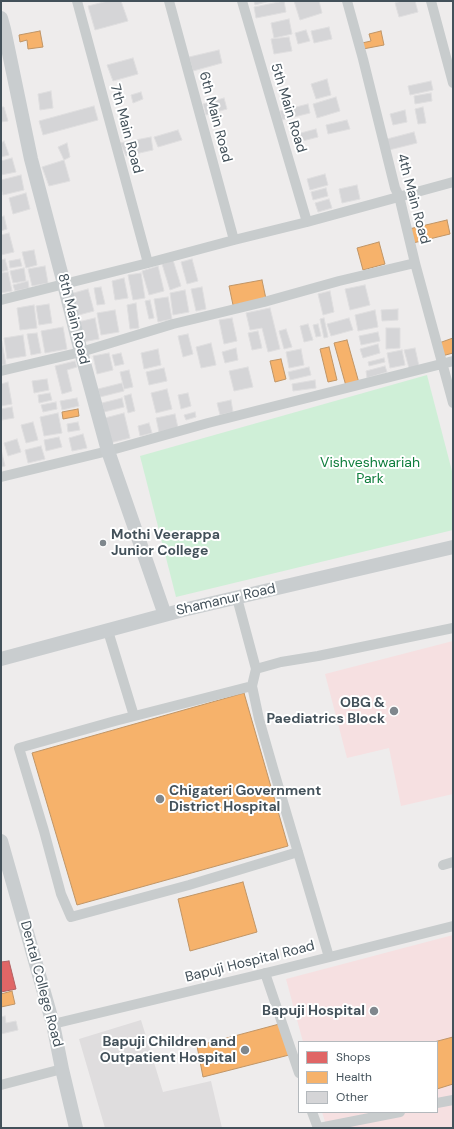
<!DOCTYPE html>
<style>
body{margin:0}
#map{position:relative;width:454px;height:1129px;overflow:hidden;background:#eeecec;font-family:"DM Sans",sans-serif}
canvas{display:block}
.frame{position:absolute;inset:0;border:2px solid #43515a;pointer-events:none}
.legend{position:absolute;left:298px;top:1041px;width:140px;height:72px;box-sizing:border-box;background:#fff;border:1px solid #b4b9bd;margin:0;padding:5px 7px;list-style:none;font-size:12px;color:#43515a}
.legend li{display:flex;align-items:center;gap:8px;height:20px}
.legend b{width:20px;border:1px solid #b4b9bd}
</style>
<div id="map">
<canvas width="454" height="1129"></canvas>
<div class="frame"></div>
<ul class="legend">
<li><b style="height:11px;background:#e06666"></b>Shops</li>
<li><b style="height:11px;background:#f6b26b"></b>Health</li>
<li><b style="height:11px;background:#d5d5d7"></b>Other</li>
</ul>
</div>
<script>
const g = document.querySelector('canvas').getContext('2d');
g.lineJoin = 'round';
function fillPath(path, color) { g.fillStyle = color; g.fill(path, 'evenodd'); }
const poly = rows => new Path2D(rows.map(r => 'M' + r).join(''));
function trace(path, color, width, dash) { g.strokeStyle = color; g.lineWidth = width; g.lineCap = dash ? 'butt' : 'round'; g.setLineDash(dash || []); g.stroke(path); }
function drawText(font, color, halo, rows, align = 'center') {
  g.font = font + ' "DM Sans",sans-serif'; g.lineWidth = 4; g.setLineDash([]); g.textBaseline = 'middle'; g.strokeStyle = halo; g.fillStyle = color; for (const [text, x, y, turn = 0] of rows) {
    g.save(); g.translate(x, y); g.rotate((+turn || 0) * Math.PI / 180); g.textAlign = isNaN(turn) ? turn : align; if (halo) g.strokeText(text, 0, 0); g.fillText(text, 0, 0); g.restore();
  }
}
const education = poly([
 [141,1020,163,1092,211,1081,222,1128,105,1128,79,1039]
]);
const medical = poly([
 [453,641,453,794,401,806,389,748,347,758,325,674],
 [453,935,453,1128,327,1128,322,1112,437,1112,437,1042,303,1042,286,979]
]);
const green = poly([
 [427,375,453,475,453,530,176,597,140,456]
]);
const shops = poly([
 [9,961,16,989,1,992,1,962,9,961]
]);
const health = poly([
 [40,31,43,47,28,49,27,40,20,42,19,35,40,31],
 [381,31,384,45,363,49,362,43,371,41,369,34,381,31],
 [447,220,450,234,413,243,409,229,447,220],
 [379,242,385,264,363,270,357,248,379,242],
 [262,280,266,299,233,305,229,286,262,280],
 [453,338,453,353,442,356,439,343,453,338],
 [347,340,359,383,346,386,334,343,347,340],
 [329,347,337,380,328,382,320,349,329,347],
 [281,359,286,379,275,382,270,361,281,359],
 [78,409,79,416,63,419,62,412,78,409],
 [244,693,288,846,77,905,32,753,244,693],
 [243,882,257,932,190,951,178,899,243,882],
 [12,991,15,1004,1,1007,1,994,12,991],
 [283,1023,293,1054,203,1077,197,1046,283,1023],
 [453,1037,453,1084,437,1089,437,1042,434,1042,453,1037]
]);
const building = poly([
 [108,1,121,1,128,21,95,30,88,6,108,1],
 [254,1,270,1,255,5,254,1],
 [284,1,286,12,256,18,254,7,284,1],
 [294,1,319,1,322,13,300,20,294,1],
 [401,1,415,1,418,12,399,17,395,3,401,1],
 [289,19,292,34,274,38,271,23,289,19],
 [329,27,332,39,314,43,311,31,329,27],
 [306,30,310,41,298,44,295,33,306,30],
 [289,37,292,51,274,54,271,39,289,37],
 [219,50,222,63,193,71,189,57,219,50],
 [133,58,138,74,113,81,107,65,133,58],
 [327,79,331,95,316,99,311,84,327,79],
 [431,81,433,90,410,95,408,86,431,81],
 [51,91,53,108,40,110,38,94,51,91],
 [141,92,143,99,133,103,131,95,141,92],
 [431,93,432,101,415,104,414,96,431,93],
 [336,97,340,111,317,118,313,104,336,97],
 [224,98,227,109,206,115,203,104,224,98],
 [308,104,310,113,282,120,280,111,308,104],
 [94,106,98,120,43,135,39,121,94,106],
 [1,107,4,107,8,121,1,122,1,107],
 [423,107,426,123,418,124,415,109,423,107],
 [405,110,407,122,393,125,390,114,405,110],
 [347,120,350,129,328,134,326,125,347,120],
 [316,129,318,137,295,143,293,135,316,129],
 [178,130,182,140,158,147,154,137,178,130],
 [414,132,417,143,389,150,387,139,414,132],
 [151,137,153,150,126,156,120,143,151,137],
 [4,141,9,155,1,157,1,143,4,141],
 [67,143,70,157,64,160,58,147,67,143],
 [12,158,16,172,1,175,1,161,12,158],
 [64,160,70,181,49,186,42,167,64,160],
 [325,174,328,185,310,190,307,179,325,174],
 [21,175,24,190,3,195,1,188,1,180,21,175],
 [357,185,360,199,342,203,339,189,357,185],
 [326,188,328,196,313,200,311,192,326,188],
 [26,193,30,209,13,214,9,198,26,193],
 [329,199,332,208,318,212,315,203,329,199],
 [4,216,7,229,1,231,1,217,4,216],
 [9,233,14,252,1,255,1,235,9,233],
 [34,250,37,265,26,268,22,252,34,250],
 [5,259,8,270,1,272,1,260,5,259],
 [20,259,22,266,10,268,9,261,20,259],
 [192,259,198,281,187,284,181,262,192,259],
 [173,260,181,286,170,290,162,264,173,260],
 [45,266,48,283,32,286,28,269,45,266],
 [158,266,164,291,149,295,142,271,158,266],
 [24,268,26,281,13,283,10,271,24,268],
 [8,272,12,291,1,293,1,273,8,272],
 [141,273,145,298,133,300,128,275,141,273],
 [124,278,128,298,115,300,112,281,124,278],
 [28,281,29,288,15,291,13,285,28,281],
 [365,285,370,305,350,310,345,289,365,285],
 [101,287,105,304,97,305,94,288,101,287],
 [202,287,206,309,196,311,191,289,202,287],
 [88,289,94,311,75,316,70,294,88,289],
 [185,290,189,312,173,315,170,293,185,290],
 [330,291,334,312,323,315,318,294,330,291],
 [168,297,172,319,158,322,154,299,168,297],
 [150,300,154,318,149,319,145,301,150,300],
 [136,303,139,328,130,329,127,305,136,303],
 [49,304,52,323,39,325,36,306,49,304],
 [34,305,37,328,20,330,17,308,34,305],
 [270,308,280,349,268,352,262,328,250,330,246,313,270,308],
 [398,309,398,320,382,321,381,310,398,309],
 [115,310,119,332,101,335,97,313,115,310],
 [375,310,378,327,358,331,355,315,375,310],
 [95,318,99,339,82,342,78,322,95,318],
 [232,318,237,341,224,344,219,320,232,318],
 [324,318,328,337,324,338,320,319,324,318],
 [349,318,353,330,331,336,327,324,349,318],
 [308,324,313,340,304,342,300,326,308,324],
 [318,324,321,336,316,337,313,325,318,324],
 [63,327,67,349,45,353,41,331,63,327],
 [386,328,400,328,400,348,386,349,386,328],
 [286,329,292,347,284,349,279,331,286,329],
 [258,331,262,348,252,350,248,333,258,331],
 [378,332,380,341,361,345,359,336,378,332],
 [37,333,41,353,31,355,27,334,37,333],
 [188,334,193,354,183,357,178,336,188,334],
 [23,335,26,356,7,359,4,338,23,335],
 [2,342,6,365,1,365,1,343,2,342],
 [211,343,216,365,201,368,196,347,211,343],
 [378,344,380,353,363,358,360,349,378,344],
 [236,348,238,360,225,363,222,352,236,348],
 [415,348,419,366,409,368,404,350,415,348],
 [158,349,161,365,144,369,141,353,158,349],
 [301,349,304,365,289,368,286,352,301,349],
 [402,350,405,365,390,368,387,353,402,350],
 [109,353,113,370,97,374,93,356,109,353],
 [121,353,124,364,115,366,112,355,121,353],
 [384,358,385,362,369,366,368,362,384,358],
 [75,361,77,367,67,370,72,391,62,394,55,366,75,361],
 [385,366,387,372,367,378,366,371,385,366],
 [248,367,253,387,234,391,229,371,248,367],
 [309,367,311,375,290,380,288,372,309,367],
 [164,368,167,381,149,385,146,372,164,368],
 [129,370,133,387,124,389,120,372,129,370],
 [47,379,49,390,34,393,32,381,47,379],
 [315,380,316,388,293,391,292,384,315,380],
 [8,382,12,404,1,406,1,384,8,382],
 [122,383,124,391,100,397,98,389,122,383],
 [167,389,172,409,156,413,151,393,167,389],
 [50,393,52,400,39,403,38,395,50,393],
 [188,393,191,406,181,409,178,395,188,393],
 [131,394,135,411,128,413,124,396,131,394],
 [77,398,79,406,62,410,60,401,77,398],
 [122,398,124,407,104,412,102,403,122,398],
 [231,400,233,412,220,415,217,403,231,400],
 [56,402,57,409,43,412,41,405,56,402],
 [12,407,14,418,2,420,1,409,12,407],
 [195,412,196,417,186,420,184,415,195,412],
 [58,413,62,433,44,436,40,417,58,413],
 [124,413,130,438,110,443,105,418,124,413],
 [175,414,178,428,159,432,156,418,175,414],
 [33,422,38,440,26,443,21,425,33,422],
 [78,422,80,430,68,432,67,424,78,422],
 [149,423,152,433,140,436,138,426,149,423],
 [83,434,87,448,72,451,69,438,83,434],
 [59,437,62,447,46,451,44,440,59,437],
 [17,439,21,452,8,456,4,443,17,439],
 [41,446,45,459,28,463,25,450,41,446],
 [1,449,5,466,1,467,1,449],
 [5,1016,6,1023,16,1021,18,1030,1,1034,1,1017,5,1016]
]);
const street = poly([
 [77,1,148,263],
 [169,1,234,240],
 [242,1,307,222],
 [347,1,363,59,395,188,399,196,415,263,453,403],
 [431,1,453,83],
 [1,300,148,263,234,240,307,222,453,182],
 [1,371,81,352,173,324,264,302,339,281,415,263],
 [1,477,108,451,208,423,453,361],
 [237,598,256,669,281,662,318,656,453,628],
 [108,631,134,716],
 [256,669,252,686,115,721,19,748,44,831,61,894,71,917,189,885,298,852],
 [252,686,259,719,273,768,329,957],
 [443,865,453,862],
 [265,973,299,1073],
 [53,1024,274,971,453,926],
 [1,1085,62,1069],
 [437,1103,453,1100],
 [312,1112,318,1128],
 [319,1128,400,1112]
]);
const secondary = poly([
 [1,18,4,29,31,159,64,284,81,352,108,451,165,615],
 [1,659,183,610,453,547],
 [1,841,53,1024,62,1069,76,1128]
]);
const markers = [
 [103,543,4,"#7f878d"],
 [394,711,5,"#7f878d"],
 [160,799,5,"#7f878d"],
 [374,1011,5,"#7f878d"],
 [245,1050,5,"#7f878d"]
];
const streetNames = [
 ["5th Main Road",288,108,73],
 ["6th Main Road",215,117,75],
 ["7th Main Road",126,129,75],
 ["4th Main Road",413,199,75],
 ["8th Main Road",73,319,76],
 ["Shamanur Road",226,600,-13],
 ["Bapuji Hospital Road",250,962,-14],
 ["Dental College Road",41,984,75]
];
const parkNames = [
 ["Vishveshwariah",370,463],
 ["Park",370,479]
];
const poiNames = [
 ["Mothi Veerappa",111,535,"left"],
 ["Junior College",111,551,"left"],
 ["OBG &",385,703],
 ["Paediatrics Block",385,719],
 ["Chigateri Government",169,791,"left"],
 ["District Hospital",169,807,"left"],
 ["Bapuji Hospital",365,1011],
 ["Bapuji Children and",236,1042],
 ["Outpatient Hospital",236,1058]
];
fillPath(education, '#dfddde');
fillPath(medical, '#f6e0e1');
fillPath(green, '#cfefd7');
fillPath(shops, '#e06666');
trace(shops, '#b16062', 1);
fillPath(health, '#f6b26b');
trace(health, '#c09566', 1);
fillPath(building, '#d5d5d7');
trace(building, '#dfdedf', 1);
trace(street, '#c8cccd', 10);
trace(secondary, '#c9cdcf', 14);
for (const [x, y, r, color] of markers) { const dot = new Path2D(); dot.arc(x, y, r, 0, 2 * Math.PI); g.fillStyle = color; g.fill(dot); trace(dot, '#fff', 1.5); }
drawText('14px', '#43515a', '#fff', streetNames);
drawText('14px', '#107e3d', '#fff', parkNames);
drawText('bold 14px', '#43515a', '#fff', poiNames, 'right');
</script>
